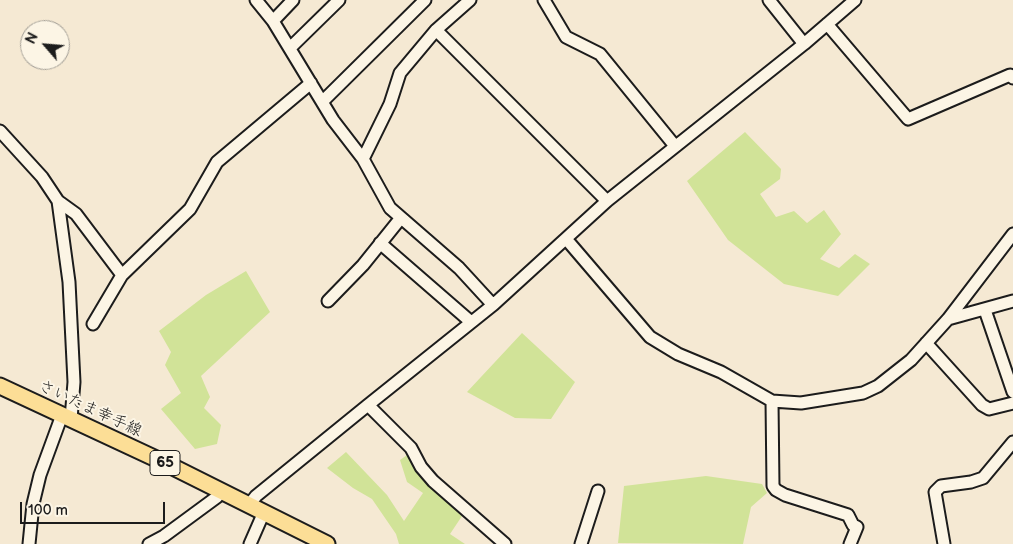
<!DOCTYPE html>
<meta charset="utf-8">
<style>
body{margin:0}
#map{position:relative;width:1013px;height:544px;overflow:hidden;background:#f5e9d3;font-family:"Balsamiq Sans",sans-serif}
canvas{display:block}
.north{position:absolute;left:20px;top:20px;width:50px;height:50px;box-sizing:border-box;background:#fcf5e5;border:1px solid #a29e95;border-radius:50%;rotate:297deg;font-size:14px;font-weight:700;line-height:20px;text-align:center;color:#1c1c1c}
.north::after{content:'';display:block;margin:auto;width:18px;height:22px;background:#1c1c1c;clip-path:polygon(50% 0,100% 100%,50% 72%,0 100%)}
.scale{position:absolute;left:20px;top:502px;width:145px;height:22px;box-sizing:border-box;border:2px solid #1c1c1c;border-top:0;padding-left:6px;font-size:15px;line-height:18px;white-space:nowrap;color:#1c1c1c;-webkit-text-stroke:4px #fcf5e5;paint-order:stroke}
</style>
<div id="map">
<canvas width="1013" height="544"></canvas>
<div class="north">N</div>
<div class="scale">100 m</div>
</div>
<script>
const g = document.querySelector('canvas').getContext('2d');
g.lineJoin = 'round';
function fillPath(path, color) { g.fillStyle = color; g.fill(path, 'evenodd'); }
const poly = rows => new Path2D(rows.map(r => 'M' + r).join(''));
function trace(path, color, width, dash) { g.strokeStyle = color; g.lineWidth = width; g.lineCap = dash ? 'butt' : 'round'; g.setLineDash(dash || []); g.stroke(path); }
function drawText(font, color, halo, rows, align = 'center') {
  g.font = font + ' "Balsamiq Sans","Klee One",sans-serif'; g.lineWidth = 4; g.setLineDash([]); g.textBaseline = 'middle'; g.strokeStyle = halo; g.fillStyle = color; for (const [text, x, y, turn = 0] of rows) {
    g.save(); g.translate(x, y); g.rotate((+turn || 0) * Math.PI / 180); g.textAlign = isNaN(turn) ? turn : align; if (halo) g.strokeText(text, 0, 0); g.fillText(text, 0, 0); g.restore();
  }
}
const green = poly([
 [745,132,781,169,780,179,760,194,776,217,794,211,807,223,824,210,841,234,820,259,839,268,855,254,870,264,838,296,784,284,728,240,687,181],
 [246,271,270,312,201,376,210,397,204,408,221,425,217,444,195,449,161,409,181,393,165,365,171,352,159,331,206,295],
 [522,333,575,382,551,419,515,418,467,392],
 [346,452,387,495,404,521,423,493,407,482,400,460,410,453,425,482,462,516,450,534,465,544,399,544,396,534,372,499,353,488,327,468],
 [706,476,762,484,767,493,751,507,743,544,618,543,624,486]
]);
const minor = poly([
 [256,0,273,21,333,120,363,159,390,208,459,268,493,305],
 [544,0,566,37,600,54,675,146],
 [769,0,804,44],
 [273,21,293,0],
 [827,24,908,119,1010,75,1013,78],
 [436,30,607,201],
 [290,48,339,0],
 [322,102,425,0],
 [0,131,42,177,58,201,69,282,74,382,71,419],
 [363,159,390,104,400,73,436,30,470,0],
 [58,201,76,214,122,275,93,324],
 [567,240,650,337,678,354,721,372,772,401,801,403,863,393,878,386,911,360,948,319,1013,234],
 [380,243,471,322],
 [122,275,190,209,217,162,311,83],
 [328,301,363,265,400,219],
 [985,310,1013,392],
 [948,319,1013,301],
 [926,343,982,405,989,409,1013,403],
 [772,401,773,486,776,490,785,495,848,515,853,525,857,527,850,544],
 [368,405,411,448,421,467,433,481,505,544],
 [249,505,256,496,368,405,493,305,607,201,804,44,855,0],
 [29,544,33,504,40,475,62,415],
 [149,544,164,536,217,497,221,491],
 [250,544,264,512],
 [581,544,598,491],
 [944,544,935,492,941,486,971,482,983,478,1013,442]
]);
const major = poly([
 [0,386,165,463,327,544]
]);
const shields = [
 [165,463,30]
];
const shieldNames = [
 ["65",165,463]
];
const streetNames = [
 ["さいたま幸手線",90,409,25]
];
fillPath(green, '#d1e398');
trace(minor, '#1c1c1c', 15);
trace(major, '#1c1c1c', 19);
trace(minor, '#fcf5e5', 11);
trace(major, '#fcde96', 15);
for (const [x, y, w] of shields) { const box = new Path2D(); box.roundRect(x - w / 2, y - 12.5, w, 25, 4); g.fillStyle = '#fcf5e5'; g.fill(box); trace(box, '#1c1c1c', 1); }
drawText('bold 15px', '#1c1c1c', null, shieldNames);
drawText('16px', '#1c1c1c', '#fcf5e5', streetNames);
</script>
